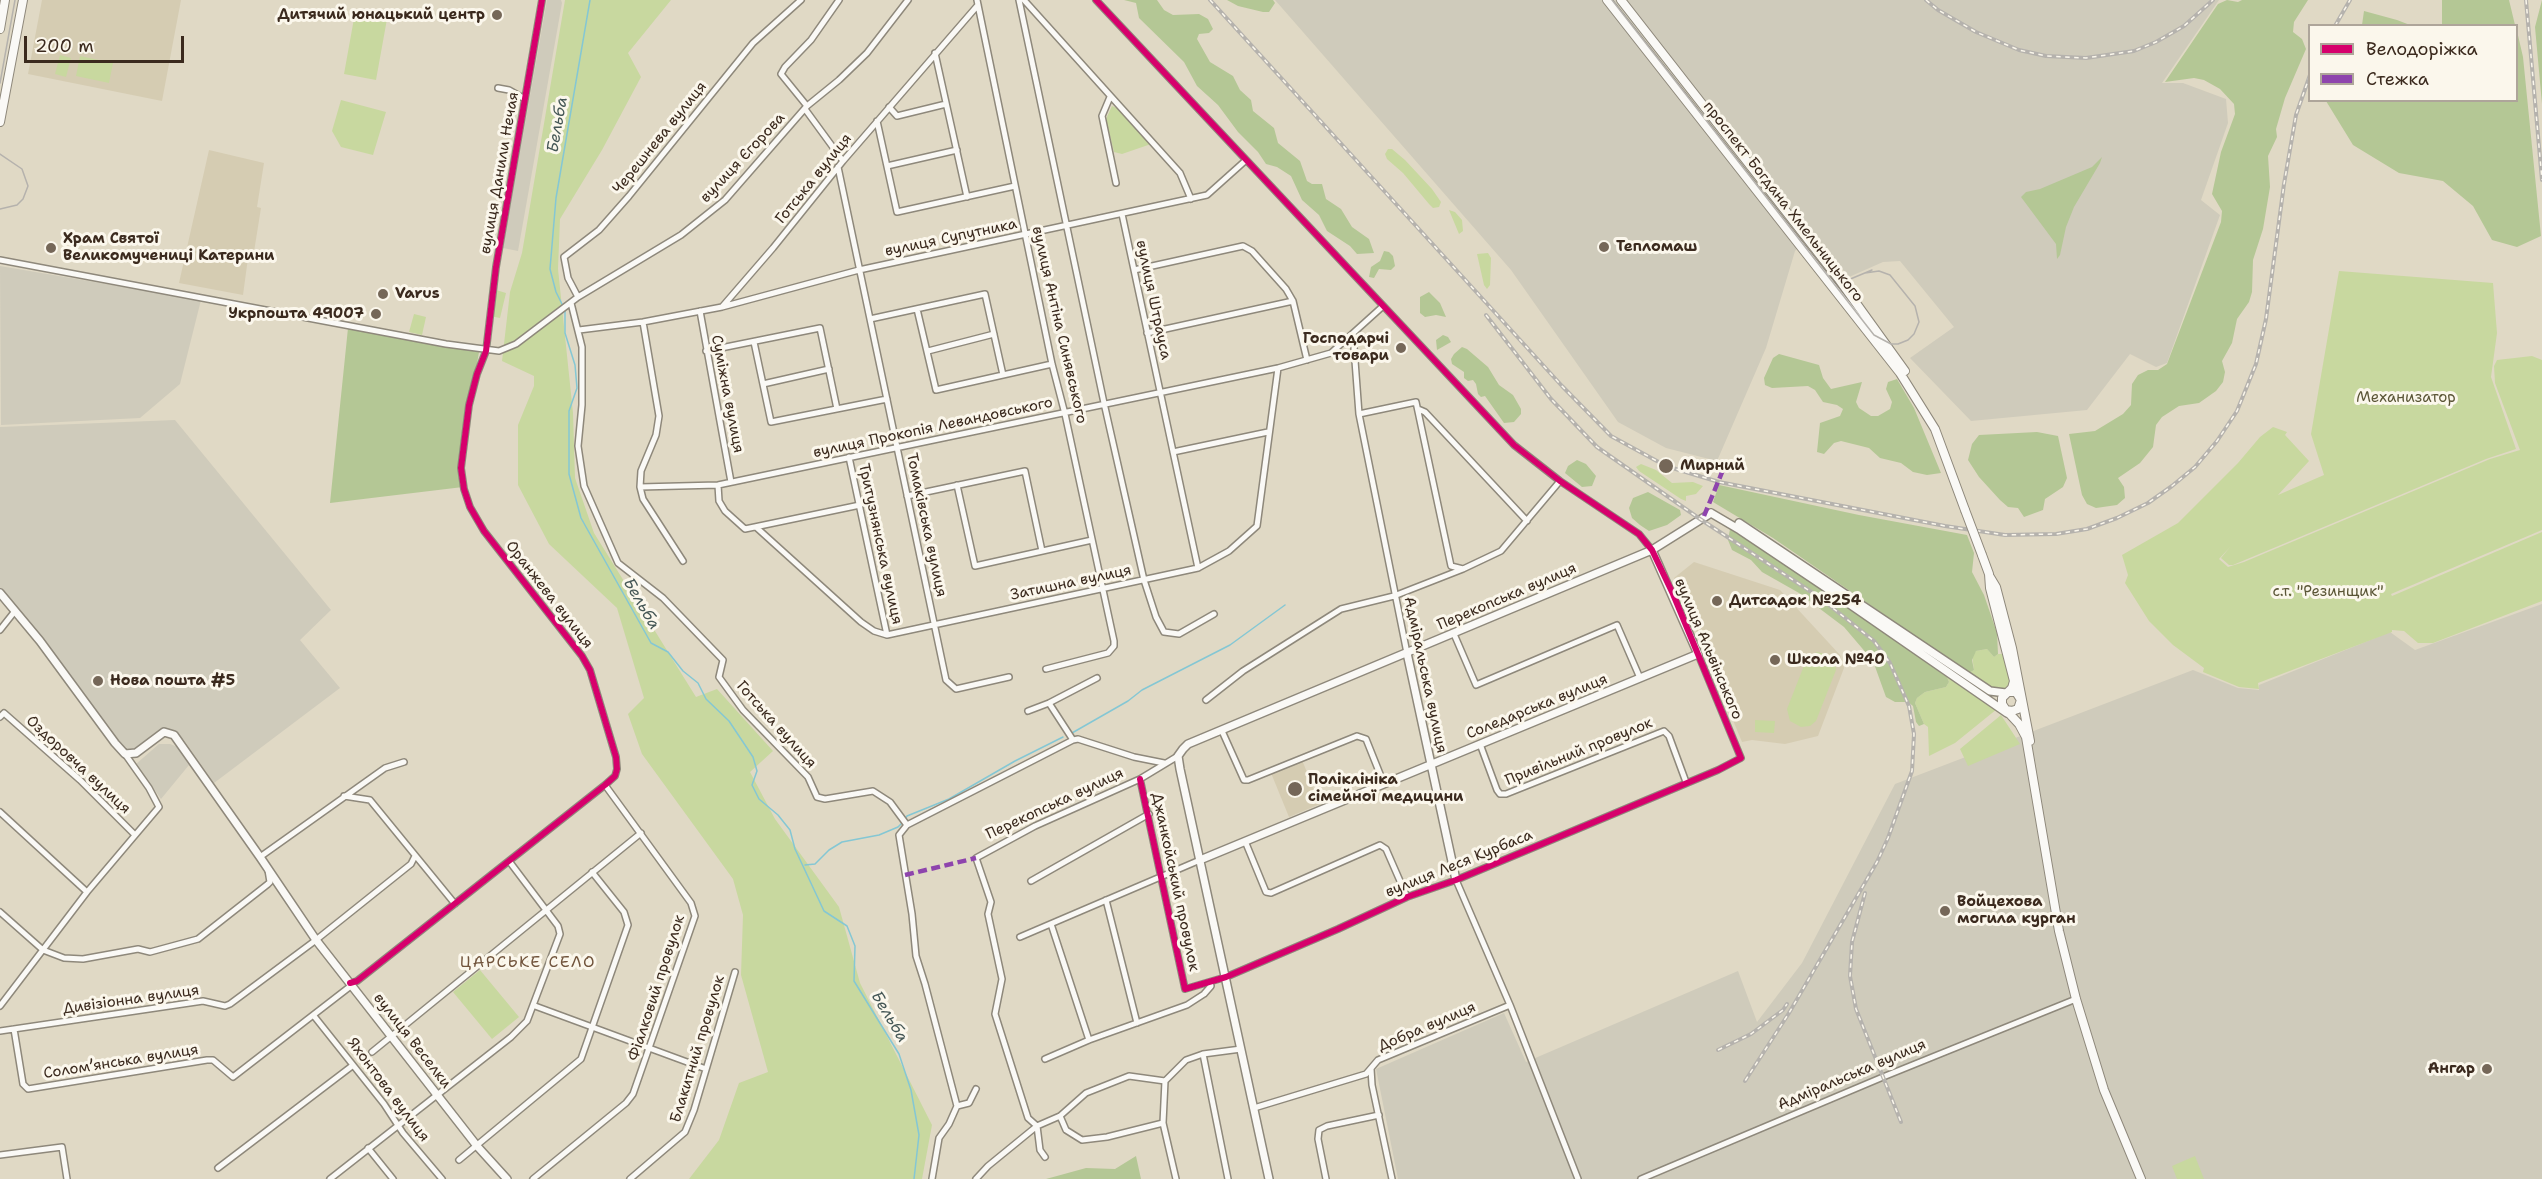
<!DOCTYPE html>
<meta charset="utf-8">
<style>
body{margin:0}
#map{position:relative;width:2542px;height:1179px;overflow:hidden;background:#e0d9c5;font-family:"Shantell Sans",sans-serif}
canvas{display:block}
.legend{position:absolute;left:2308px;top:24px;width:210px;height:78px;box-sizing:border-box;background:#fbf7ec;border:2px solid #aea59a;margin:0;padding:8px 10px;list-style:none;font-size:18px;color:#3b2a1e}
.legend li{display:flex;align-items:center;gap:12px;height:30px}
.legend b{width:30px;border:2px solid #aea59a}
.scale{position:absolute;left:24px;top:36px;width:160px;height:27px;box-sizing:border-box;border:3px solid #3b2a1e;border-top:0;padding-left:8px;font-size:18px;line-height:21px;white-space:nowrap;color:#3b2a1e;-webkit-text-stroke:4px #fbf7ec;paint-order:stroke}
</style>
<div id="map">
<canvas width="2542" height="1179"></canvas>
<ul class="legend">
<li><b style="height:8px;background:#d6006c"></b>Велодоріжка</li>
<li><b style="height:8px;background:#8e44ad"></b>Стежка</li>
</ul>
<div class="scale">200 m</div>
</div>
<script>
const g = document.querySelector('canvas').getContext('2d');
g.lineJoin = 'round';
function fillPath(path, color) { g.fillStyle = color; g.fill(path, 'evenodd'); }
const poly = rows => new Path2D(rows.map(r => 'M' + r).join(''));
function trace(path, color, width, dash) { g.strokeStyle = color; g.lineWidth = width; g.lineCap = dash ? 'butt' : 'round'; g.setLineDash(dash || []); g.stroke(path); }
function drawText(font, color, halo, rows, align = 'center') {
  g.font = font + ' "Shantell Sans",sans-serif'; g.lineWidth = 6; g.setLineDash([]); g.textBaseline = 'middle'; g.strokeStyle = halo; g.fillStyle = color; for (const [text, x, y, turn = 0] of rows) {
    g.save(); g.translate(x, y); g.rotate((+turn || 0) * Math.PI / 180); g.textAlign = isNaN(turn) ? turn : align; if (halo) g.strokeText(text, 0, 0); g.fillText(text, 0, 0); g.restore();
  }
}
const built = poly([
 [42,0,181,0,162,101,28,74],
 [209,150,264,163,257,207,261,208,253,258,248,258,243,295,179,283],
 [1694,562,1780,590,1840,655,1844,668,1818,736,1785,744,1752,740,1742,742,1674,578],
 [1302,760,1320,804,1289,817,1271,773]
]);
const industrial = poly([
 [547,0,561,0,562,3,518,251,503,248],
 [1275,0,2219,0,2162,83,2183,83,2226,99,2228,123,2201,200,2220,215,2167,363,2156,367,2130,354,2087,410,1971,421,1910,358,1954,327,1900,261,1883,262,1849,277,1811,232,1795,251,1766,348,1717,461,1666,448,1618,422,1511,270],
 [0,266,201,300,180,384,140,418,1,425],
 [175,420,331,610,300,640,340,688,214,783,184,740,165,728,133,751,126,752,0,588,0,427],
 [2542,604,2542,1179,1398,1179,1376,1069,1504,1013,1526,1062,1738,971,1757,1022,1802,963,1895,784,2193,670,2238,688,2259,690,2259,685,2390,632,2415,650],
 [159,744,170,744,178,747,189,765,161,799,136,764]
]);
const green = poly([
 [565,0,671,0,628,53,641,77,602,150,560,219,558,269,573,413,575,478,594,533,696,697,717,689,773,751,750,772,775,819,839,907,860,983,932,1125,922,1179,689,1179,719,1140,739,1083,768,1072,741,975,743,915,733,879,642,754,628,714,644,698,617,608,549,544,518,485,518,425,534,386,534,376,502,361,510,292,522,253],
 [355,13,387,19,376,80,344,74],
 [60,55,71,58,66,77,55,74],
 [80,56,113,63,109,83,76,76],
 [341,100,386,112,373,155,341,147,332,131],
 [1112,106,1119,109,1151,144,1122,154,1114,152,1106,119],
 [1388,149,1392,149,1405,160,1432,189,1441,202,1439,207,1433,208,1429,204,1403,173,1387,159,1385,154],
 [1449,210,1455,212,1462,220,1463,231,1459,234],
 [1488,253,1491,258,1490,285,1487,289,1484,285,1477,254],
 [2339,271,2493,283,2497,333,2491,377,2516,449,2486,459,2233,565,2229,565,2221,558,2230,547,2219,559,2228,567,2244,562,2490,459,2520,450,2495,383,2494,366,2497,360,2532,356,2542,360,2542,530,2391,594,2392,596,2542,532,2542,601,2433,643,2418,643,2404,631,2392,630,2392,632,2258,683,2259,689,2239,687,2203,672,2204,668,2173,645,2149,621,2125,583,2128,575,2122,555,2178,523,2238,463,2260,437,2273,427,2287,432,2285,435,2309,461,2278,495,2324,475,2311,434],
 [496,290,506,293,500,318,490,316],
 [414,314,426,317,422,335,409,332],
 [1641,464,1656,470,1672,483,1693,482,1703,486,1696,494,1686,496,1686,501,1681,499,1639,471,1636,467],
 [1987,649,1994,657,1998,654,2005,654,2011,682,2006,689,1997,690,1988,687,1969,673,1974,670,1972,655,1976,651],
 [1817,652,1829,655,1835,662,1836,670,1816,721,1810,726,1801,727,1790,721,1787,709,1805,663,1810,656],
 [1947,677,1997,709,1955,743,1929,756,1928,727,1924,724,1915,703,1917,698,1925,692,1946,687,1949,682],
 [2001,715,2020,744,1968,766,1960,749],
 [1755,720,1775,721,1774,733,1755,732],
 [480,970,519,1017,492,1039,453,992],
 [2195,1156,2204,1179,2177,1179,2172,1166]
]);
const forest = poly([
 [1124,0,1157,0,1164,10,1173,15,1199,14,1208,19,1213,29,1209,33,1199,34,1197,39,1210,62,1233,76,1240,90,1251,100,1253,111,1274,128,1278,143,1300,161,1307,181,1312,184,1322,184,1326,199,1341,209,1352,227,1369,239,1374,253,1357,254,1350,246,1327,231,1319,215,1302,200,1291,176,1277,167,1266,164,1258,152,1238,132,1218,105,1197,86,1184,62,1139,18,1136,3],
 [1227,0,1273,0,1275,3,1269,12,1263,12,1238,6],
 [2227,0,2238,2,2242,0,2308,0,2294,22,2293,32,2302,39,2306,49,2285,98,2276,129,2277,137,2268,156,2270,187,2263,229,2253,260,2252,292,2249,302,2237,319,2232,343,2222,361,2225,372,2223,382,2216,391,2199,403,2179,406,2162,417,2156,425,2153,447,2140,463,2118,478,2124,487,2125,498,2117,505,2096,508,2087,504,2082,495,2069,434,2095,431,2123,414,2131,405,2132,384,2138,375,2148,370,2158,370,2167,364,2221,222,2222,211,2212,194,2221,152,2235,114,2234,104,2220,89,2204,80,2194,78,2165,82,2218,4],
 [2442,0,2509,0,2515,25,2442,25],
 [2542,0,2542,104,2535,27],
 [2364,11,2397,20,2410,25,2362,25],
 [2517,31,2523,57,2541,236,2517,247,2492,240,2473,206,2443,181,2399,173,2353,145,2326,101,2516,100],
 [2102,157,2100,163,2074,207,2066,227,2060,255,2057,259,2056,244,2021,197,2026,192,2040,189,2092,167],
 [1384,251,1389,252,1393,256,1395,266,1391,270,1379,269,1374,278,1369,277,1371,267,1380,261],
 [1429,292,1440,303,1446,317,1436,315,1425,317,1420,313,1420,297],
 [348,328,479,352,462,451,463,487,330,503],
 [1443,335,1448,337,1451,342,1437,350,1436,340],
 [1462,347,1467,349,1488,367,1499,385,1513,395,1521,409,1521,414,1514,422,1504,423,1485,396,1481,397,1478,394,1476,384,1473,380,1468,381,1464,378,1464,372,1452,364,1451,359,1454,354],
 [1779,354,1819,365,1823,378,1831,389,1862,382,1856,402,1859,408,1871,416,1878,416,1890,409,1892,402,1886,389,1888,382,1897,379,1914,408,1941,473,1927,475,1913,472,1901,463,1880,458,1869,448,1841,441,1834,443,1824,454,1817,452,1820,423,1840,416,1843,409,1837,405,1823,402,1815,390,1808,386,1772,388,1765,385,1764,378,1773,358],
 [2037,432,2058,436,2067,478,2063,487,2045,499,2043,510,2024,517,2018,508,2008,507,2000,500,1979,477,1968,460,1972,444,1979,435],
 [1577,460,1586,464,1596,476,1592,486,1582,487,1565,473,1568,466],
 [1719,485,1859,515,1967,535,1974,553,1972,572,1984,595,1997,633,1998,654,1994,657,1987,649,1976,651,1972,660,1974,670,1969,673,1773,538,1713,502],
 [1648,492,1680,510,1681,515,1667,525,1649,531,1640,525,1632,518,1629,508,1633,498],
 [1730,529,1747,535,1947,677,1949,682,1946,687,1925,692,1917,698,1915,703,1924,724,1919,726,1916,722,1913,706,1908,702,1895,702,1886,697,1873,661,1844,627,1799,593,1762,572,1751,560,1732,550,1728,540],
 [1136,1156,1141,1179,1046,1179,1086,1168,1115,1169]
]);
const stream = poly([
 [563,306,556,292,550,269,556,198,590,0],
 [565,310,565,333,575,365,577,388,569,411,569,474,581,518,651,643,668,652,683,671,698,683,706,699,729,721,753,757,757,771,752,785,759,799,778,815,790,830,795,849,824,911,847,926,855,946,854,981,899,1054,911,1090,919,1135,914,1179],
 [1072,733,1128,701,1142,690,1230,645,1285,605],
 [905,819,907,816,949,799,1015,761,1063,737],
 [805,865,815,864,829,850,842,842,879,835,898,827,902,823]
]);
const minor = poly([
 [977,0,1052,364,1065,414,1114,641,1114,646,1108,653,1046,669],
 [1019,0,1104,403,1144,580,1156,617,1164,632,1179,634,1214,614],
 [1024,0,1180,173,1191,199],
 [1096,0,1514,445,1560,481,1639,534,1652,550],
 [935,53,967,197],
 [498,88,509,90,525,99],
 [1110,97,1102,116,1116,183],
 [807,106,781,74,785,67,811,40,839,0],
 [889,107,897,116,946,104],
 [805,109,843,161],
 [877,121,897,212,1015,186],
 [887,166,957,150],
 [838,167,946,680,956,689,1009,677],
 [1122,214,1198,568],
 [0,260,446,344,499,351,516,344,578,297,681,235,725,200,807,106,839,80,867,53,908,0],
 [1134,270,1243,246,1252,251,1286,289,1293,301,1307,360],
 [578,297,568,278,564,257,599,230,629,196,753,43,801,0],
 [571,303,582,347,582,405,578,446,584,486,618,563,663,598,723,660,719,677,743,710,808,777,817,797,825,799,873,791,890,802,907,825],
 [722,307,859,270,1207,195,1245,161],
 [917,309,936,390,1052,364],
 [700,311,731,482],
 [870,319,985,294,1003,375],
 [643,322,659,416,656,435,641,471,640,487,643,499,683,561],
 [579,330,643,322,722,307,773,248,843,161,978,5],
 [1147,333,1293,301],
 [1353,334,1359,414,1407,653],
 [754,342,771,422,887,399],
 [706,351,820,328,837,409],
 [928,351,994,334],
 [763,384,829,369],
 [1418,409,1425,412,1527,521],
 [1173,452,1268,432],
 [849,457,887,635],
 [718,485,719,501,725,511,745,529,860,505],
 [957,485,975,566,1092,540],
 [640,487,718,485,1278,368,1331,353,1382,307],
 [907,496,1025,471,1042,551],
 [757,528,861,622,874,631,887,635,1198,568,1229,551,1257,526,1278,368],
 [1463,569,1501,551,1560,481],
 [0,630,15,611],
 [1454,634,1476,685,1617,625,1640,678],
 [1206,700,1243,671,1341,609,1394,596,1463,569,1451,566,1416,402,1359,414],
 [1049,703,1073,740,1078,739,1134,757,1164,763],
 [1028,711,1049,703,1097,678],
 [0,717,4,713,80,780,135,835],
 [1222,731,1244,780,1248,780,1357,736,1366,739,1384,784],
 [1480,744,1497,790,1500,794,1506,794,1664,731,1669,736,1686,782],
 [1140,779,1185,989,1226,977,1338,929,1407,897,1456,880,1718,770,1741,758,1698,654],
 [344,796,370,800,455,904],
 [0,812,87,892],
 [1245,841,1266,892,1271,893,1380,845,1386,849,1407,897],
 [260,857,385,768,404,762],
 [1456,880,1510,1005,1578,1179],
 [1031,881,1149,814],
 [1106,900,1137,1023],
 [0,912,43,950,64,958,83,959,138,949,150,952,198,939,268,884,270,882,268,870],
 [1051,924,1089,1040],
 [1020,937,1200,860],
 [350,983,357,981,605,785,615,776,617,769,616,757,590,670,582,656,484,531,470,507,464,489,461,468,469,405,477,374,486,351,496,267,542,0],
 [0,1006,87,892,159,807,149,788,125,754],
 [535,1006,706,1069],
 [314,1016,384,1104,403,1133,442,1179],
 [14,1029,23,1084,28,1089,207,1060,213,1060,233,1077,352,985],
 [0,1031,203,1001,225,1006,230,1004,316,940,411,864,415,856],
 [372,1052,641,833],
 [1203,1054,1228,1179],
 [1045,1059,1089,1040,1187,1005,1204,994,1211,986,1210,982],
 [1371,1069,1372,1085,1392,1179],
 [957,1106,925,984,916,956,912,914,899,835,907,825,1073,740],
 [957,1106,969,1103,976,1089],
 [1254,1108,1366,1074,1378,1060,1510,1005],
 [1060,1116,1066,1130,1082,1140,1107,1137,1163,1123],
 [368,1148,393,1179],
 [0,1155,62,1147,67,1179],
 [1045,1157,1040,1150,1037,1126,1028,1118,995,1014,1002,979,988,914,991,902,976,858,1035,826,1140,779,1178,756],
 [459,1160,581,1059,628,925,624,912,592,872],
 [218,1168,352,1066],
 [330,1179,511,1037,527,1021,560,934,558,926,509,861],
 [533,1179,626,1103,633,1094,695,916,691,903,605,785],
 [630,1179,685,1132,694,1110,735,972],
 [932,1179,939,1138,949,1124,957,1106],
 [976,1179,988,1166,1037,1126,1060,1116,1086,1093,1129,1076,1165,1081],
 [1176,1179,1163,1123,1165,1081,1186,1060,1203,1054,1241,1049],
 [1326,1179,1318,1139,1319,1130,1327,1126,1379,1115],
 [1641,1179,1883,1077,2076,999]
]);
const tertiary = poly([
 [1711,513,1740,530,1825,587,2007,713],
 [1739,523,1990,691,2006,693],
 [0,593,40,641,115,743,125,754,136,753,164,732,174,735,260,857,316,940,477,1146,507,1179],
 [1407,653,1456,880],
 [1200,860,1698,654,1652,550],
 [1269,1179,1180,769,1178,756,1183,749,1188,744,1652,550,1711,513]
]);
const secondary = poly([
 [1607,0,1900,373,1935,429,1965,510],
 [1621,0,1838,278,1905,371],
 [0,29,5,0],
 [0,122,23,0],
 [1982,555,1989,574,1990,588,2014,681,2012,688,2002,698,2002,704,2006,710,2012,711,2018,709,2021,700,2016,692,2009,692],
 [1990,577,1996,587,2012,648,2030,741],
 [2006,710,2019,724,2026,737,2059,931,2076,999,2104,1090,2141,1179]
]);
const tram = poly([
 [1612,0,1874,335,1891,344,1898,344,1908,340,1914,334,1919,322,1915,306,1890,275,1879,271,1865,273],
 [0,83,15,0],
 [0,154,22,169,28,186,23,199,17,205,0,209],
 [1829,271,1838,278,1848,280,1872,270]
]);
const rail = poly([
 [1210,0,1562,386,1611,436,1666,466,1719,482,1945,526,2005,535,2056,534,2087,529,2117,518,2148,503,2172,486,2195,467,2217,441,2237,411,2256,364,2266,319,2284,184,2296,115,2310,75],
 [1926,0,1938,10,1976,32,2019,50,2046,56,2086,58,2134,51,2156,42,2184,26,2213,0],
 [2526,0,2542,180],
 [2335,26,2350,0],
 [1486,315,1551,399,1597,447,1700,519,1819,597,1874,641,1890,663,1909,706,1914,734,1912,771,1888,838,1877,862,1789,1013,1745,1081],
 [1865,893,1852,942,1850,976,1856,1009,1901,1122],
 [1718,1050,1751,1034,1783,1010,1787,1004]
]);
const secondaryBridge = poly([
 [1965,510,1982,555]
]);
const quiet = poly([
 [1704,516,1725,465],
 [905,875,976,858]
]);
const cycleway = poly([
 [1096,0,1514,445,1560,481,1639,534,1652,550,1673,594,1741,758,1718,770,1456,880,1407,897,1338,929,1226,977,1185,989,1140,779],
 [350,983,357,981,605,785,615,776,617,769,616,757,590,670,582,656,484,531,470,507,464,489,461,468,469,405,477,374,486,351,496,267,542,0]
]);
const markers = [
 [497,15,6,"#756758"],
 [1604,247,6,"#756758"],
 [51,248,6,"#756758"],
 [383,294,6,"#756758"],
 [376,314,6,"#756758"],
 [1401,348,6,"#756758"],
 [1666,466,8,"#756758"],
 [1717,601,6,"#756758"],
 [1775,660,6,"#756758"],
 [98,681,6,"#756758"],
 [1295,789,8,"#756758"],
 [1945,911,6,"#756758"],
 [2487,1069,6,"#756758"]
];
const poiNames = [
 ["Дитячий юнацький центр",485,15,"right"],
 ["Храм Святої",63,239],
 ["Великомучениці Катерини",63,256],
 ["Тепломаш",1616,247],
 ["Varus",395,294],
 ["Укрпошта 49007",364,314,"right"],
 ["Господарчі",1389,339,"right"],
 ["товари",1389,356,"right"],
 ["Мирний",1680,466],
 ["Дитсадок №254",1729,601],
 ["Школа №40",1787,660],
 ["Нова пошта #5",110,681],
 ["Поліклініка",1308,780],
 ["сімейної медицини",1308,797],
 ["Войцехова",1957,902],
 ["могила курган",1957,919],
 ["Ангар",2475,1069,"right"]
];
const streetNames = [
 ["Черешнева вулиця",660,138,-51],
 ["вулиця Єгорова",743,158,-47],
 ["вулиця Данили Нечая",500,173,-80],
 ["Готська вулиця",814,179,-51],
 ["проспект Богдана Хмельницького",1783,202,52],
 ["вулиця Супутника",951,238,-12],
 ["вулиця Штрауса",1153,300,78],
 ["вулиця Антіна Синявського",1059,325,77],
 ["Суміжна вулиця",727,394,79],
 ["вулиця Прокопія Левандовського",933,428,-12],
 ["Томаківська вулиця",926,525,78],
 ["Тритузнянська вулиця",880,544,78],
 ["Затишна вулиця",1071,583,-12],
 ["Оранжева вулиця",549,595,52],
 ["Перекопська вулиця",1507,597,-23],
 ["вулиця Альвінського",1708,649,67],
 ["Адміральська вулиця",1425,675,78],
 ["Соледарська вулиця",1537,707,-22],
 ["Готська вулиця",776,725,48],
 ["Привільний провулок",1579,752,-22],
 ["Оздоровча вулиця",78,765,43],
 ["Перекопська вулиця",1055,804,-25],
 ["вулиця Леся Курбаса",1459,864,-22],
 ["Джанкойський провулок",1175,882,78],
 ["Фіалковий провулок",657,988,-72],
 ["Дивізіонна вулиця",131,1000,-8],
 ["Добра вулиця",1427,1027,-23],
 ["вулиця Веселки",412,1041,52],
 ["Блакитний провулок",698,1049,-73],
 ["Соломʼянська вулиця",121,1062,-9],
 ["Адміральська вулиця",1852,1075,-23],
 ["Яхонтова вулиця",388,1090,53]
];
const parkNames = [
 ["Механизатор",2406,398],
 ["с.т. \"Резинщик\"",2328,592]
];
const waterNames = [
 ["Бельба",558,125,-80],
 ["Бельба",641,604,60],
 ["Бельба",889,1017,59]
];
const neighbourhoodNames = [
 ["ЦАРСЬКЕ СЕЛО",528,963]
];
fillPath(built, '#d5ccb2');
fillPath(industrial, '#cfcbbb');
fillPath(green, '#c8d89f');
fillPath(forest, '#b4c795');
trace(stream, '#84c7d4', 1.5);
trace(minor, '#8e887b', 8);
trace(tertiary, '#8e887b', 10);
trace(secondary, '#8e887b', 10);
trace(minor, '#faf9f6', 5);
trace(tertiary, '#faf9f6', 7);
trace(secondary, '#faf9f6', 8);
trace(tram, '#b5b2ad', 1.5);
trace(rail, '#b5b2ad', 4);
trace(rail, '#fbf7ec', 1.5, [4.5]);
trace(secondaryBridge, '#8e887b', 10, []);
trace(secondaryBridge, '#faf9f6', 8);
trace(quiet, '#8e44ad', 4.5, [9, 4.5]);
trace(cycleway, '#d6006c', 6);
for (const [x, y, r, color] of markers) { const dot = new Path2D(); dot.arc(x, y, r, 0, 2 * Math.PI); g.fillStyle = color; g.fill(dot); trace(dot, '#fbf7ec', 2); }
drawText('bold 15px', '#3b2a1e', '#fbf7ec', poiNames, 'left');
drawText('15px', '#3b2a1e', '#fbf7ec', streetNames);
drawText('15px', '#5a5536', '#fbf7ec', parkNames);
drawText('italic 16px', '#455756', '#fbf7ec', waterNames);
g.letterSpacing = '1.5px';
drawText('16px', '#71543c', '#fbf7ec', neighbourhoodNames);
g.letterSpacing = '0px';
</script>
